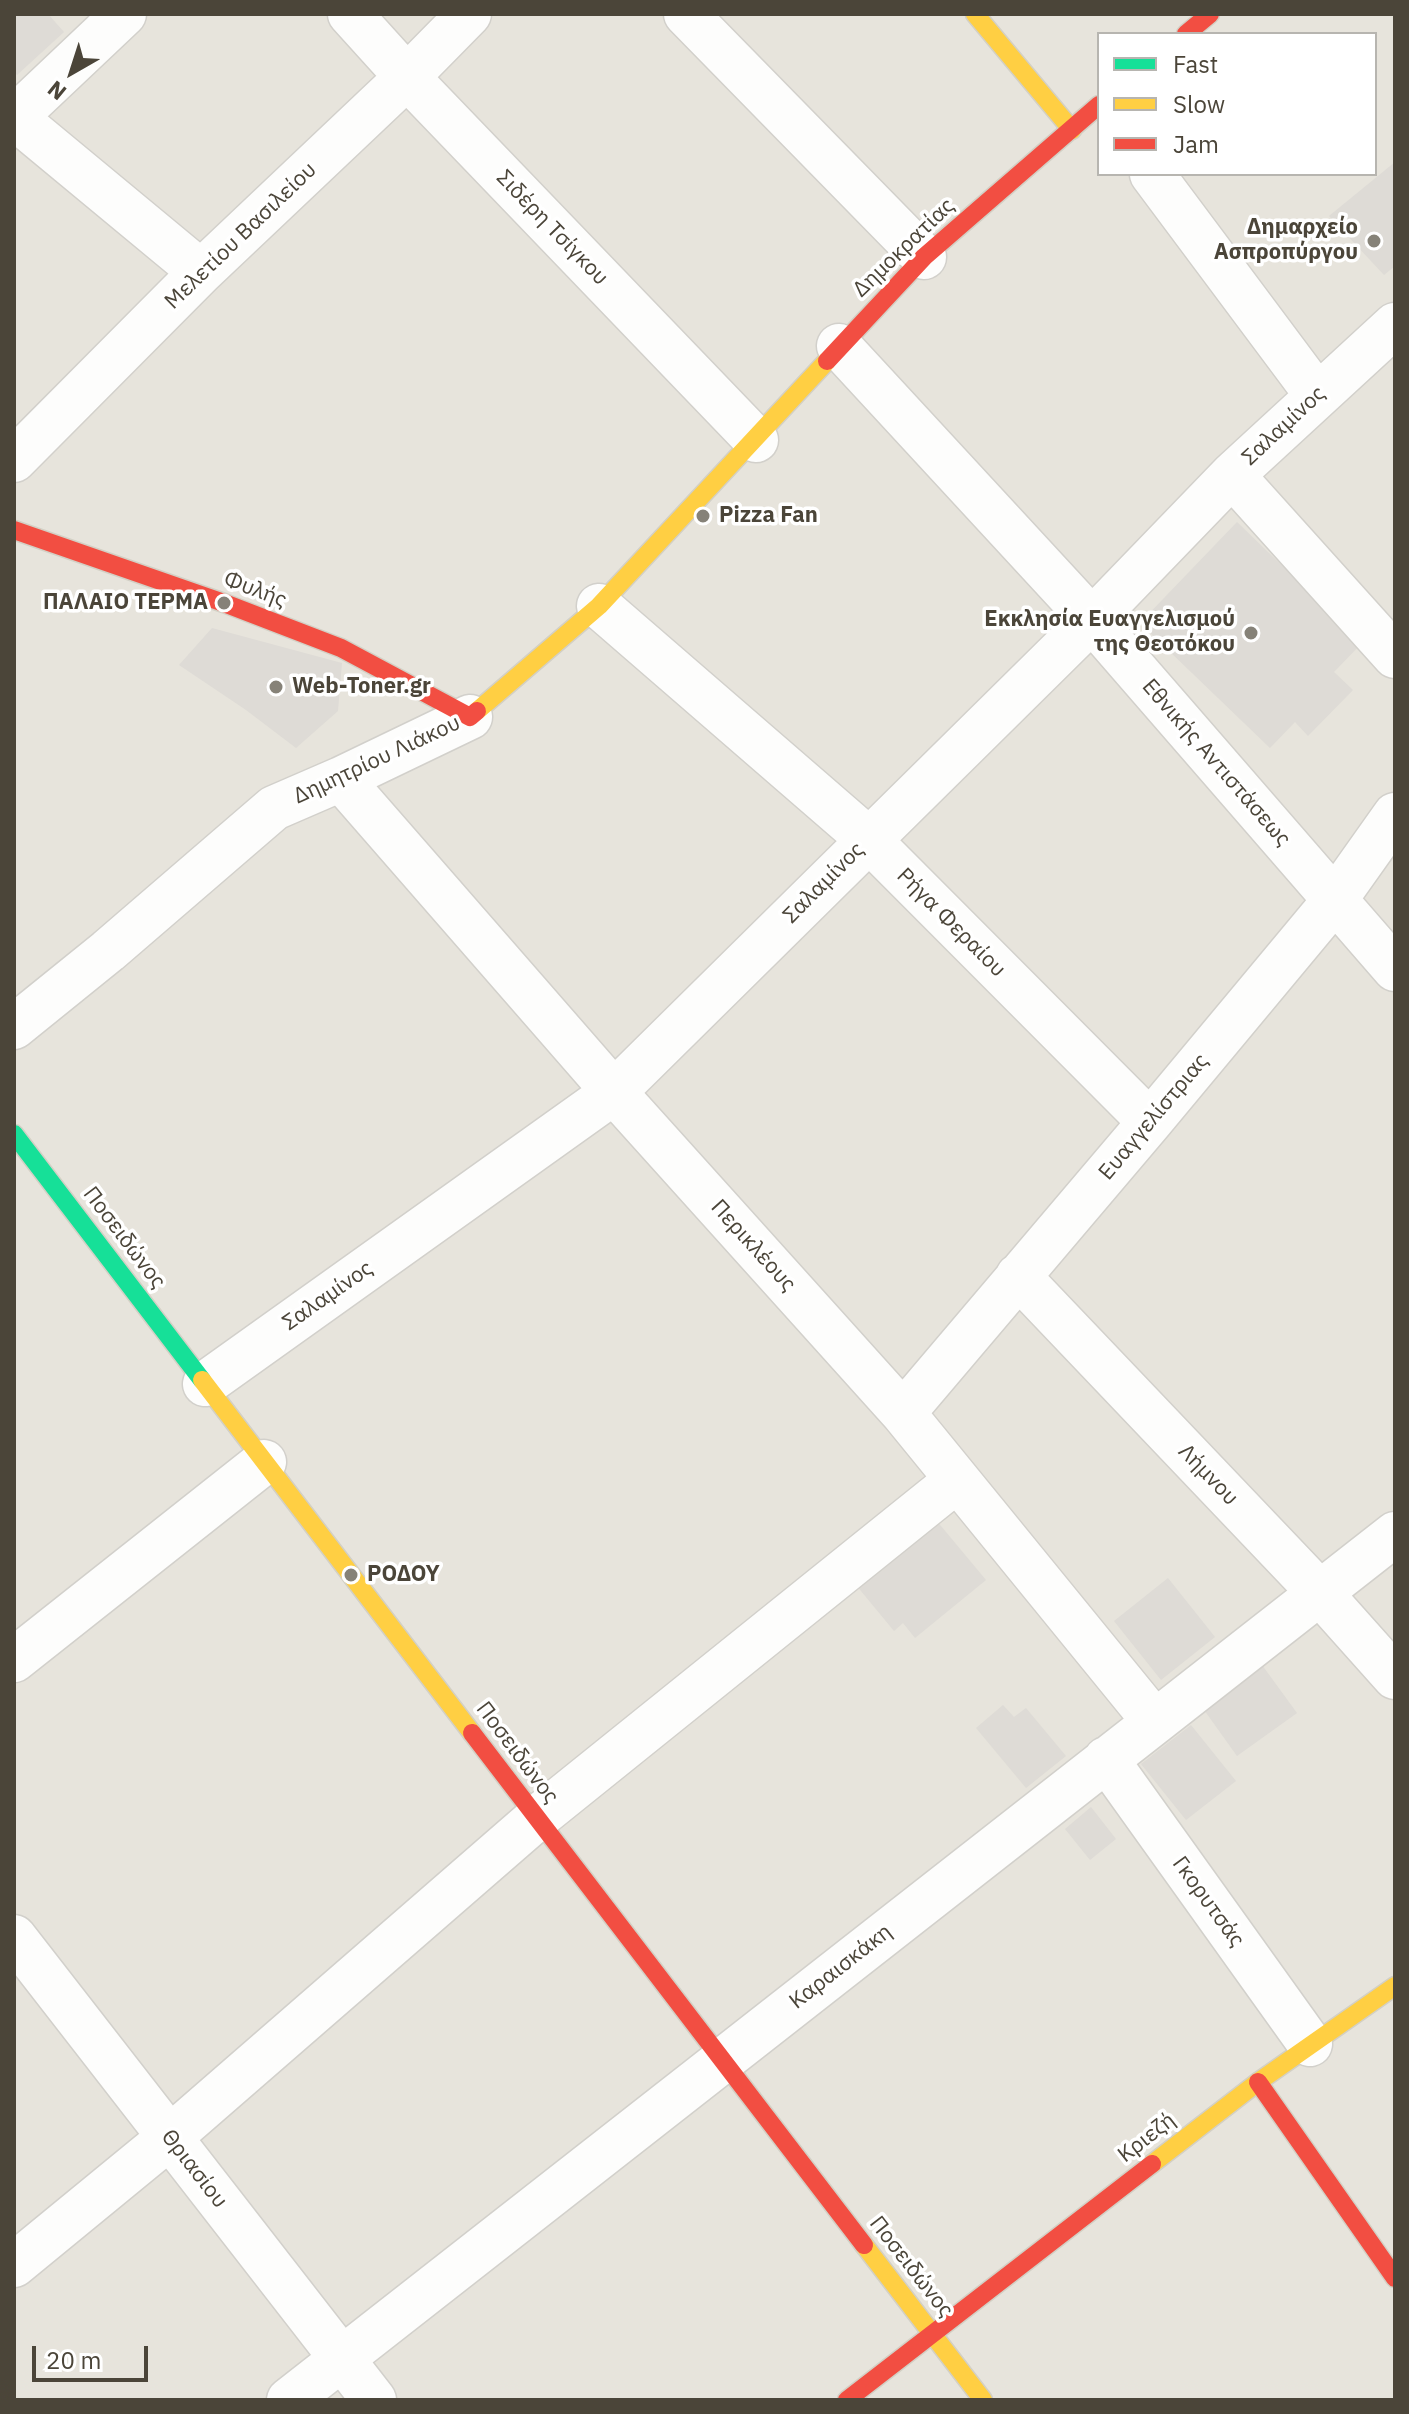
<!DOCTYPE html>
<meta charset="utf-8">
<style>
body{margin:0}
#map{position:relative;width:1409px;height:2414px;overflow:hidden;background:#f4f2ee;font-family:"IBM Plex Sans",sans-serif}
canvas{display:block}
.frame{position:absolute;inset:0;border:16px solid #4b4539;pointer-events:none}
.legend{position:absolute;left:1097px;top:32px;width:280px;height:144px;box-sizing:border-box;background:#fff;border:2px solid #b7b5b0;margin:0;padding:10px 14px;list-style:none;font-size:24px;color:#4b4539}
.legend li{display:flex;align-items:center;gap:16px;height:40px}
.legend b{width:40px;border:2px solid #b7b5b0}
.north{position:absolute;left:32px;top:32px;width:80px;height:80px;-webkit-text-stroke:6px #fff;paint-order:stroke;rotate:219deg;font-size:22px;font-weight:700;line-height:32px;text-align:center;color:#4b4539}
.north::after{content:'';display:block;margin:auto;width:28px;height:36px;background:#4b4539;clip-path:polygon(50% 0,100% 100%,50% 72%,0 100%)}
.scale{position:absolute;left:32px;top:2346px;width:116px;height:36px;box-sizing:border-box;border:4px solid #4b4539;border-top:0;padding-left:10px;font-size:24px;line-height:28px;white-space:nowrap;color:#4b4539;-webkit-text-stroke:6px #fff;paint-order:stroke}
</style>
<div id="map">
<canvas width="1409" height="2414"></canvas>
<div class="frame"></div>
<ul class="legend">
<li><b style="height:10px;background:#16e098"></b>Fast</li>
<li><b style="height:10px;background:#ffcf43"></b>Slow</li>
<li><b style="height:10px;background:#f24e42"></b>Jam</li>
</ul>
<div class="north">N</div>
<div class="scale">20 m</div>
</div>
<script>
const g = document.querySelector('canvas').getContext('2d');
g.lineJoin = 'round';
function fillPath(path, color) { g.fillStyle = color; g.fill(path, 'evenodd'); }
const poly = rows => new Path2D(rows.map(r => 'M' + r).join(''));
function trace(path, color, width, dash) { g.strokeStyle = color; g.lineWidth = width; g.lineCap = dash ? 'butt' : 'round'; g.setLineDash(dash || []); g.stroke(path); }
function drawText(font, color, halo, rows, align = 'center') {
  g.font = font + ' "IBM Plex Sans",sans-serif'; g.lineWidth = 7; g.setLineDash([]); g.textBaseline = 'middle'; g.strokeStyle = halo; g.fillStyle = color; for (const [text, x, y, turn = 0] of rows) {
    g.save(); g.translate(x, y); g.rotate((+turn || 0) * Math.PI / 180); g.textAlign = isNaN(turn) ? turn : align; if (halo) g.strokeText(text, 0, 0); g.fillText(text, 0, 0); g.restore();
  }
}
const residential = poly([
 [14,14,1395,14,1395,2400,14,2400],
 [1099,34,1375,34,1375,174,1099,174]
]);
const building = poly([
 [14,14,48,14,64,32,17,75,14,72],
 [1395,162,1395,266,1384,275,1329,216],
 [1237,522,1362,643,1334,672,1353,690,1308,736,1295,722,1270,748,1140,623],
 [212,628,342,663,338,711,296,748,246,710,179,665],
 [936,1520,986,1580,915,1638,903,1623,894,1631,856,1585],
 [1168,1578,1215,1637,1161,1680,1114,1621],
 [1262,1665,1297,1713,1237,1756,1202,1707],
 [1003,1705,1014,1717,1026,1708,1066,1756,1026,1788,976,1728],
 [1191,1725,1236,1781,1186,1820,1141,1764],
 [1091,1807,1116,1839,1090,1860,1065,1829]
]);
const street = poly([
 [350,14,407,77,756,440],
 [686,14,924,257],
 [14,117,201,272],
 [14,118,124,14],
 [1152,174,1317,395],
 [839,346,1092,620,1395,969],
 [14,460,201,272,407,77,469,14],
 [1232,475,1395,656],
 [599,606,868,839,1150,1122],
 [341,779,614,1092,903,1413,1155,1722],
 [14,1027,108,951,274,808,341,779,470,717],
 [1018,1276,1320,1593,1395,1677],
 [205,1384,614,1092,1092,620,1232,475,1395,325],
 [903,1413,1150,1122,1334,901,1395,815],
 [14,1660,264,1462],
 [1106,1759,1310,2044],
 [14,1937,374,2400],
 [14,2265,170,2137,537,1818,957,1480],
 [289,2400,1395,1534]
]);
const fast = poly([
 [14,1134,202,1380]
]);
const slow = poly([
 [975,14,1072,130],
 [477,711,599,606,827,361],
 [202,1380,472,1733],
 [1152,2164,1258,2082,1395,1986],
 [864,2245,983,2400]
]);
const jam = poly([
 [1186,34,1210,14],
 [827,361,924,257,1099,105],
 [14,530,224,603,341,648,470,717,477,711],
 [472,1733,864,2245],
 [1258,2082,1395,2278],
 [847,2400,1152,2164]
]);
const markers = [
 [1374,241,8,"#868278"],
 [703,516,8,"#868278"],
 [224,603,8,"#868278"],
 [1251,633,8,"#868278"],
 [276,687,8,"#868278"],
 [351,1575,8,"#868278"]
];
const streetNames = [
 ["Σιδέρη Τσίγκου",552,228,46],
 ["Μελετίου Βασιλείου",241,236,-44],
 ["Δημοκρατίας",904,248,-44],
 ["Σαλαμίνος",1284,426,-43],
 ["Φυλής",255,590,21],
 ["Δημητρίου Λιάκου",377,760,-25],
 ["Εθνικής Αντιστάσεως",1216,763,49],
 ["Σαλαμίνος",824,883,-45],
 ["Ρήγα Φεραίου",951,923,45],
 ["Ευαγγελίστριας",1154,1117,-50],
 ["Ποσειδώνος",124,1238,53],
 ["Περικλέους",753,1246,48],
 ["Σαλαμίνος",328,1296,-35],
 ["Λήμνου",1208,1475,46],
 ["Ποσειδώνος",517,1753,53],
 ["Γκορυτσάς",1208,1902,54],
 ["Καραισκάκη",841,1967,-38],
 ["Κριεζή",1147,2138,-38],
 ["Θριασίου",194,2169,52],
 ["Ποσειδώνος",911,2267,52]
];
const poiNames = [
 ["Δημαρχείο",1358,228],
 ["Ασπροπύργου",1358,253],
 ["Pizza Fan",719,516,"left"],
 ["ΠΑΛΑΙΟ ΤΕΡΜΑ",208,603],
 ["Εκκλησία Ευαγγελισμού",1235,620],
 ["της Θεοτόκου",1235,645],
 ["Web-Toner.gr",292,687,"left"],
 ["ΡΟΔΟΥ",367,1575,"left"]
];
fillPath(residential, '#e7e4dc');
fillPath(building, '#dedbd6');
trace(street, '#d2d0cb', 47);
trace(fast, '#d3d0c5', 21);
trace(slow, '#d3d0c5', 21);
trace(jam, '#d3d0c5', 21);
trace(street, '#fdfdfc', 44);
trace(fast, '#16e098', 18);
trace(slow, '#ffcf43', 18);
trace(jam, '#f24e42', 18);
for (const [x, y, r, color] of markers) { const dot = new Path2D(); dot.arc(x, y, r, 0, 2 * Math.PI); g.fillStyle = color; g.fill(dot); trace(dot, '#fff', 3); }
drawText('22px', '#4b4539', '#fff', streetNames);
drawText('bold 22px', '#4b4539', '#fff', poiNames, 'right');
</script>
